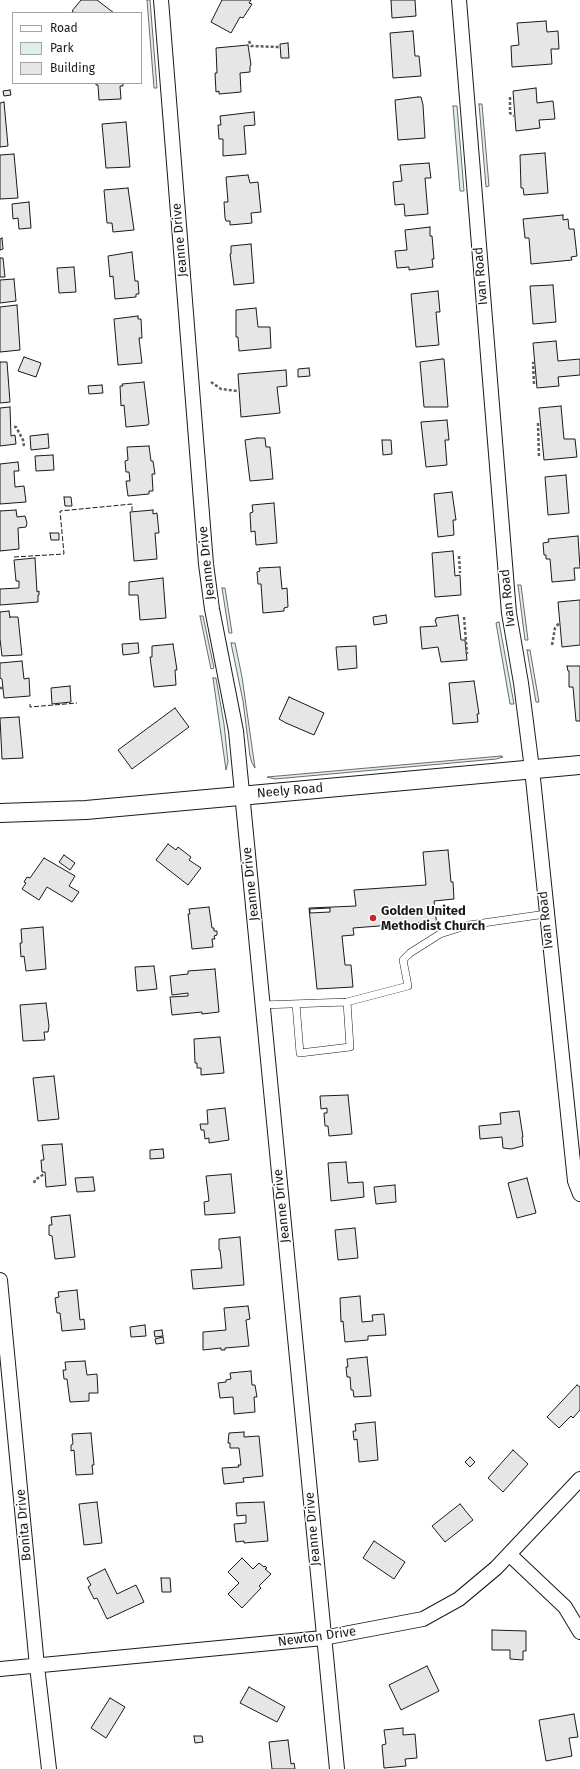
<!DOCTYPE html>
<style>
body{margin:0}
#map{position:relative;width:580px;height:1769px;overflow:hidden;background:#fff;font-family:"Fira Sans",sans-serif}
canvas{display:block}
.legend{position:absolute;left:12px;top:12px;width:130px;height:72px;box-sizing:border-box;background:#fff;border:1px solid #a3a3a3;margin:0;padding:5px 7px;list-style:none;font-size:12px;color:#1a1a1a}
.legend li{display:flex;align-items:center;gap:8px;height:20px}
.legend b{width:20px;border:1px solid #a3a3a3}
</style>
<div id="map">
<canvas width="580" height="1769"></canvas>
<ul class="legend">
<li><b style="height:5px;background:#fff"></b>Road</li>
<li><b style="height:11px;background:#e0efe3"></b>Park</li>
<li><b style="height:11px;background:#e6e6e6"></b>Building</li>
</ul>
</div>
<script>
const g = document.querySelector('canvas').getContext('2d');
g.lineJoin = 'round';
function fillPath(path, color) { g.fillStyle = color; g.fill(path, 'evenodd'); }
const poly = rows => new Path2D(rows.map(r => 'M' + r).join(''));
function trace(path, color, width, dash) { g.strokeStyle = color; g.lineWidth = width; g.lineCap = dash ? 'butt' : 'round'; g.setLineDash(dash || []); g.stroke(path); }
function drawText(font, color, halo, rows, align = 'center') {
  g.font = font + ' "Fira Sans",sans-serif'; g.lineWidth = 3; g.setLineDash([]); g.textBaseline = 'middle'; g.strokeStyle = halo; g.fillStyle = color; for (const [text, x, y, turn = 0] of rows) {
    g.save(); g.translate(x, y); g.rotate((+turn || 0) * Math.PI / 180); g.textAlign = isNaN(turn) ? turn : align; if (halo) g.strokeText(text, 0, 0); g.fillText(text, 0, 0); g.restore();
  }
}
const green = poly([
 [147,0,150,0,157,88,154,88,147,0],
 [479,104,482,104,489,186,486,187,479,104],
 [453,106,457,106,464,191,460,191,453,106],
 [518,585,521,585,528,640,525,640,518,585],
 [222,588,225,588,232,633,229,633,222,588],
 [200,616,203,616,214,668,211,669,200,616],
 [499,622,514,704,510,704,496,623,499,622],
 [231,643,235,643,242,677,255,768,252,763,250,756,243,701,231,643],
 [527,650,530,650,539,702,536,702,527,650],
 [213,678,216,678,224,724,228,762,226,770,213,678],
 [501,756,503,757,496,759,275,779,267,777,501,756]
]);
const building = poly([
 [81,0,97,0,114,13,75,13,72,11,81,0],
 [222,0,251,0,249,3,252,4,243,18,240,17,231,33,211,22,222,0],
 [391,0,415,0,416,16,392,18,391,0],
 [546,21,547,32,558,31,559,49,551,49,552,64,512,67,511,46,519,45,517,23,546,21],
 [413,31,415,56,419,56,421,76,393,78,390,33,413,31],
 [288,43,289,58,281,58,280,44,288,43],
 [248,45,251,65,250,66,250,72,240,73,241,92,219,94,219,91,216,92,215,73,217,73,216,48,248,45],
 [96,83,123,83,123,86,120,86,121,99,99,100,98,85,96,85,96,83],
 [536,88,537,103,553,101,555,119,539,120,540,128,516,131,513,91,536,88],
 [10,90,11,95,4,96,3,91,10,90],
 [418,97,421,97,423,105,425,138,398,140,395,100,418,97],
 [4,102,8,146,0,147,0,103,4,102],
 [254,112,255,125,244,126,246,154,223,156,223,139,219,139,218,125,221,125,220,116,254,112],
 [126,122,130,167,106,168,102,124,126,122],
 [545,153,548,193,524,195,523,188,521,188,520,155,545,153],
 [14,154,18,198,0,199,0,155,14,154],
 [429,163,431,178,425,178,428,214,405,216,404,204,395,205,393,182,402,181,400,165,429,163],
 [248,175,250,183,258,182,261,212,251,213,252,223,230,225,230,221,226,221,225,218,224,202,228,202,226,177,248,175],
 [128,188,134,230,113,232,112,223,107,223,104,190,128,188],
 [29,202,31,228,19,229,18,218,13,219,12,204,29,202],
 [563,215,563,220,568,219,569,229,574,229,577,256,571,257,572,260,531,264,529,238,525,238,523,219,563,215],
 [430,227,430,236,432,236,434,259,432,259,433,267,409,270,409,267,397,268,395,251,407,250,405,230,430,227],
 [2,238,3,249,0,250,0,239,2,238],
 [251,244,254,283,234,285,230,254,231,254,231,246,251,244],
 [132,252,135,281,138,281,139,294,136,294,136,297,115,299,113,276,110,277,108,256,132,252],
 [0,258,3,258,5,277,0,277,0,258],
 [74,267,76,292,59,293,57,268,74,267],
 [14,279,16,301,0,303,0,280,14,279],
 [553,285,556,322,533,324,530,286,553,285],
 [438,291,440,312,436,312,439,345,416,347,411,294,438,291],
 [17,305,20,350,0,352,0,307,17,305],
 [256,308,258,327,270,327,271,348,239,351,238,337,236,337,236,310,256,308],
 [138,316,138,319,141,319,142,338,139,338,142,363,118,365,114,319,138,316],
 [556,341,558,361,580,359,580,375,558,377,559,386,537,388,533,343,556,341],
 [24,357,41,363,36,377,18,371,24,357],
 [442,359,444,359,448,407,424,407,420,362,442,359],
 [0,362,7,362,10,402,0,403,0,362],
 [309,368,310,376,298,377,298,369,309,368],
 [286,370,287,386,277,387,280,413,241,417,238,374,286,370],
 [144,382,149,423,148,425,126,427,124,405,121,406,120,386,123,386,122,384,144,382],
 [102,385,103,393,89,394,88,386,102,385],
 [561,406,564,439,575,439,577,457,544,460,539,408,561,406],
 [10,407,11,436,15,435,16,444,0,446,0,408,10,407],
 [447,420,449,440,445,440,447,465,426,467,421,422,447,420],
 [48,434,49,448,31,450,30,436,48,434],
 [257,438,265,438,266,447,270,447,273,479,250,481,245,440,257,438],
 [382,440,391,440,392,454,383,455,382,440],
 [149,446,151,461,153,461,155,474,152,474,153,491,149,491,149,494,128,496,126,481,130,481,129,472,126,472,125,461,128,460,127,447,149,446],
 [53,455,54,470,36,471,35,456,53,455],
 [18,462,19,471,14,471,15,487,24,486,26,502,0,504,0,464,18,462],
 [566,475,569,513,548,515,545,477,566,475],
 [452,492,456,520,453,520,454,535,438,537,434,494,452,492],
 [64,497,71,497,72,506,65,506,64,497],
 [274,503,277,543,256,545,255,531,251,532,250,513,253,512,252,505,274,503],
 [16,510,17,517,25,516,27,523,26,527,18,528,19,549,0,551,0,511,16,510],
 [153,510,153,514,157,513,159,533,155,533,157,559,134,561,130,512,153,510],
 [50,533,59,533,59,540,51,540,50,533],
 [578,536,580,568,574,568,575,580,552,582,550,559,546,559,546,555,544,555,543,543,549,542,548,539,578,536],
 [453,551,455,576,460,575,461,595,435,597,432,553,453,551],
 [35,558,37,592,39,591,39,595,38,595,38,602,0,605,0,589,19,588,19,581,16,581,14,560,35,558],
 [280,567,282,589,287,588,288,607,284,608,284,611,263,613,261,584,258,584,257,572,260,571,259,568,280,567],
 [163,578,166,618,140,620,138,595,129,595,129,582,163,578],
 [580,600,580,645,562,647,558,602,580,600],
 [9,611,10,618,10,617,18,617,22,655,2,656,0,639,0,612,9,611],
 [386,615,387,623,374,625,373,617,386,615],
 [458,615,461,640,465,640,467,660,441,662,438,647,422,649,420,627,437,626,435,620,436,620,436,618,458,615],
 [138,643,139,653,123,655,122,644,138,643],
 [173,644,177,670,175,670,176,685,154,687,150,657,152,657,152,646,173,644],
 [356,646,357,668,338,670,336,647,356,646],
 [22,661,24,679,29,678,30,696,4,698,2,679,0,678,0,663,22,661],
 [567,666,580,666,580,721,576,721,573,687,569,687,569,671,568,671,567,666],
 [474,681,479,714,477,714,478,722,453,724,449,683,474,681],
 [70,686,71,702,52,704,51,688,70,686],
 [289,697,324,713,314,735,286,723,279,719,289,697],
 [175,708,189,727,132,769,118,750,175,708],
 [19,717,23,758,2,759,0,718,19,717],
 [168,844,176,850,178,847,191,857,189,860,201,868,188,885,156,860,168,844],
 [448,850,451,882,453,882,454,899,434,901,437,926,431,927,430,922,353,928,354,935,342,936,345,965,351,965,353,987,317,989,309,908,356,906,354,890,426,885,423,852,448,850],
 [330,908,330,912,310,913,310,909,330,908],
 [64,855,75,863,70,870,59,862,64,855],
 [44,858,75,876,69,886,79,892,72,902,47,887,39,900,22,889,26,883,24,882,27,877,30,878,44,858],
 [209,907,212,928,214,928,214,931,217,931,217,935,214,936,215,939,212,939,213,947,192,949,188,914,190,914,189,909,209,907],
 [43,927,46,969,26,971,24,956,21,957,20,943,22,943,21,929,43,927],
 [154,966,157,989,137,991,135,967,154,966],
 [215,969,219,1012,202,1014,202,1012,172,1015,170,997,188,996,188,993,172,995,170,976,188,974,188,971,215,969],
 [46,1003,49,1026,48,1032,44,1032,45,1040,23,1041,20,1005,46,1003],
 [220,1037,224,1073,201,1075,201,1068,197,1068,197,1063,195,1063,194,1039,220,1037],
 [54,1076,59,1119,38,1121,33,1078,54,1076],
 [348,1095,352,1134,329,1136,328,1126,325,1126,324,1113,327,1113,327,1108,321,1109,320,1096,348,1095],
 [225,1108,229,1140,209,1143,209,1138,205,1139,204,1130,201,1130,200,1124,208,1124,207,1110,225,1108],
 [519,1111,523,1137,522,1137,523,1146,511,1149,503,1148,502,1137,480,1139,479,1126,501,1124,500,1113,519,1111],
 [62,1144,66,1185,46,1187,45,1172,42,1172,41,1160,44,1160,42,1145,62,1144],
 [163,1149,164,1158,150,1159,150,1150,163,1149],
 [346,1162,348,1183,363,1182,364,1197,331,1201,328,1163,346,1162],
 [231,1174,235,1213,205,1215,204,1202,209,1201,206,1176,231,1174],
 [93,1177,95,1191,77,1192,75,1178,93,1177],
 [527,1178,536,1213,517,1218,508,1183,527,1178],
 [395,1185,396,1202,376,1204,374,1187,395,1185],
 [70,1215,75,1257,55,1259,52,1236,49,1235,49,1225,52,1225,51,1217,70,1215],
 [355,1228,358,1258,338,1260,335,1230,355,1228],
 [240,1237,244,1285,193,1289,191,1270,222,1268,220,1250,219,1250,219,1239,240,1237],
 [77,1290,80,1320,84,1319,85,1329,62,1331,60,1313,57,1313,55,1298,59,1297,58,1292,77,1290],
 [360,1296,362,1322,373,1321,372,1315,384,1314,386,1335,368,1336,368,1340,345,1342,343,1321,341,1322,340,1298,360,1296],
 [248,1306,250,1319,246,1320,249,1346,225,1348,225,1350,221,1350,221,1348,203,1350,203,1332,226,1330,224,1308,248,1306],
 [145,1325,146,1336,131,1337,130,1327,145,1325],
 [162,1330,163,1336,155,1337,154,1331,162,1330],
 [163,1337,164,1343,156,1344,155,1339,163,1337],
 [367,1357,371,1396,354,1397,353,1390,351,1390,350,1377,347,1377,346,1367,348,1367,347,1359,367,1357],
 [85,1361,87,1375,97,1374,98,1393,89,1393,89,1401,70,1402,67,1379,64,1379,63,1370,66,1370,65,1362,85,1361],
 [251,1371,252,1385,255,1385,257,1397,254,1397,255,1412,234,1414,233,1397,220,1398,218,1383,226,1382,226,1380,231,1379,230,1373,251,1371],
 [577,1385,580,1387,580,1410,573,1418,571,1416,559,1428,547,1417,577,1385],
 [375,1422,378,1460,359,1462,357,1439,354,1440,353,1431,356,1431,355,1424,375,1422],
 [244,1432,244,1437,259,1436,263,1476,243,1478,244,1482,224,1484,222,1468,239,1467,238,1465,241,1465,239,1448,230,1448,230,1443,228,1443,229,1433,244,1432],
 [91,1433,94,1465,92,1465,93,1474,76,1475,74,1450,71,1451,71,1445,73,1444,72,1434,91,1433],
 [513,1450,528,1464,503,1492,488,1478,513,1450],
 [470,1457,475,1462,470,1467,465,1462,470,1457],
 [97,1502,102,1543,84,1545,79,1504,97,1502],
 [264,1502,268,1541,244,1543,244,1541,236,1542,234,1524,246,1523,246,1515,237,1516,236,1503,264,1502],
 [460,1504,473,1520,445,1542,432,1526,460,1504],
 [374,1541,405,1562,394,1579,363,1558,374,1541],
 [242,1558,253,1569,259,1563,264,1567,265,1566,267,1568,265,1569,271,1574,259,1586,261,1588,242,1608,228,1594,239,1583,228,1572,242,1558],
 [105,1569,117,1594,136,1585,144,1602,107,1619,97,1598,94,1599,88,1587,91,1585,87,1578,105,1569],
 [161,1578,170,1578,171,1592,162,1592,161,1578],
 [492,1630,526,1631,526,1651,523,1651,523,1660,510,1659,510,1650,492,1650,492,1630],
 [427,1666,439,1691,401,1710,389,1685,427,1666],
 [249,1687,285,1707,277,1722,240,1703,249,1687],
 [110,1698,125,1707,106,1738,91,1728,110,1698],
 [574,1714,578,1737,569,1738,572,1756,546,1761,539,1720,574,1714],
 [403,1728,403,1735,415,1734,417,1758,405,1759,406,1766,384,1768,382,1745,386,1744,384,1730,403,1728],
 [194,1736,202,1736,203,1742,195,1743,194,1736],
 [288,1740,291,1764,294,1763,295,1769,272,1769,269,1742,288,1740]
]);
const path = poly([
 [249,41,251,46,279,47],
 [510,97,510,113,514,116],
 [211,382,221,389,237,391],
 [534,384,533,363,534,363],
 [538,423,539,458],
 [14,427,16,427,23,440,24,446],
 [459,556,460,573],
 [464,617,467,654],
 [552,645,555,628,560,622],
 [0,688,3,688],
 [34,1183,35,1180,44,1174]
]);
const service = poly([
 [347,1002,408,986,403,960,410,953,440,934,469,925,546,914],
 [262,1005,347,1002,350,1047,300,1053,296,1004]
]);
const minor = poly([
 [161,0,206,564,212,609,236,731,337,1769],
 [459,0,509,613,521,683,532,769,575,1181,580,1194],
 [0,1280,37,1666,49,1769],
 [510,1555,565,1607,580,1632],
 [0,1669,323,1638,423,1619,459,1599,496,1568,580,1479]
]);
const tertiary = poly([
 [0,813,86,810,580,765]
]);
const fence = poly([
 [14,557,64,554,60,511,132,504,132,511],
 [30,704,30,707,77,703]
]);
const markers = [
 [373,918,4,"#c62828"]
];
const streetNames = [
 ["Jeanne Drive",180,240,-95],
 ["Ivan Road",481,276,-95],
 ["Jeanne Drive",207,563,-96],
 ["Ivan Road",508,598,-96],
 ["Neely Road",290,791,-5],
 ["Jeanne Drive",251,884,-96],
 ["Ivan Road",546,920,-96],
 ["Jeanne Drive",282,1206,-96],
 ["Bonita Drive",24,1525,-95],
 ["Jeanne Drive",313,1529,-95],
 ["Newton Drive",317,1637,-8]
];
const poiNames = [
 ["Golden United",381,911],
 ["Methodist Church",381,926]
];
fillPath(green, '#e0efe3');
trace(green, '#6a6a6a', 1);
fillPath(building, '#e6e6e6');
trace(building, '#1a1a1a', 1);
trace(service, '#1a1a1a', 8);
trace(minor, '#1a1a1a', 16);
trace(tertiary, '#1a1a1a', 20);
trace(path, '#5f5f5f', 2.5, [3, 2]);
trace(service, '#fff', 7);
trace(minor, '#fff', 14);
trace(tertiary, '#fff', 18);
trace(fence, '#1a1a1a', 1, [5, 2]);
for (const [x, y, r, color] of markers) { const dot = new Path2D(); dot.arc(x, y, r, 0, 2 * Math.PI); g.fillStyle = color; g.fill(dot); trace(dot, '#fff', 1.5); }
drawText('13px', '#1a1a1a', '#fff', streetNames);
drawText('bold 13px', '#1a1a1a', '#fff', poiNames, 'left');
</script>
